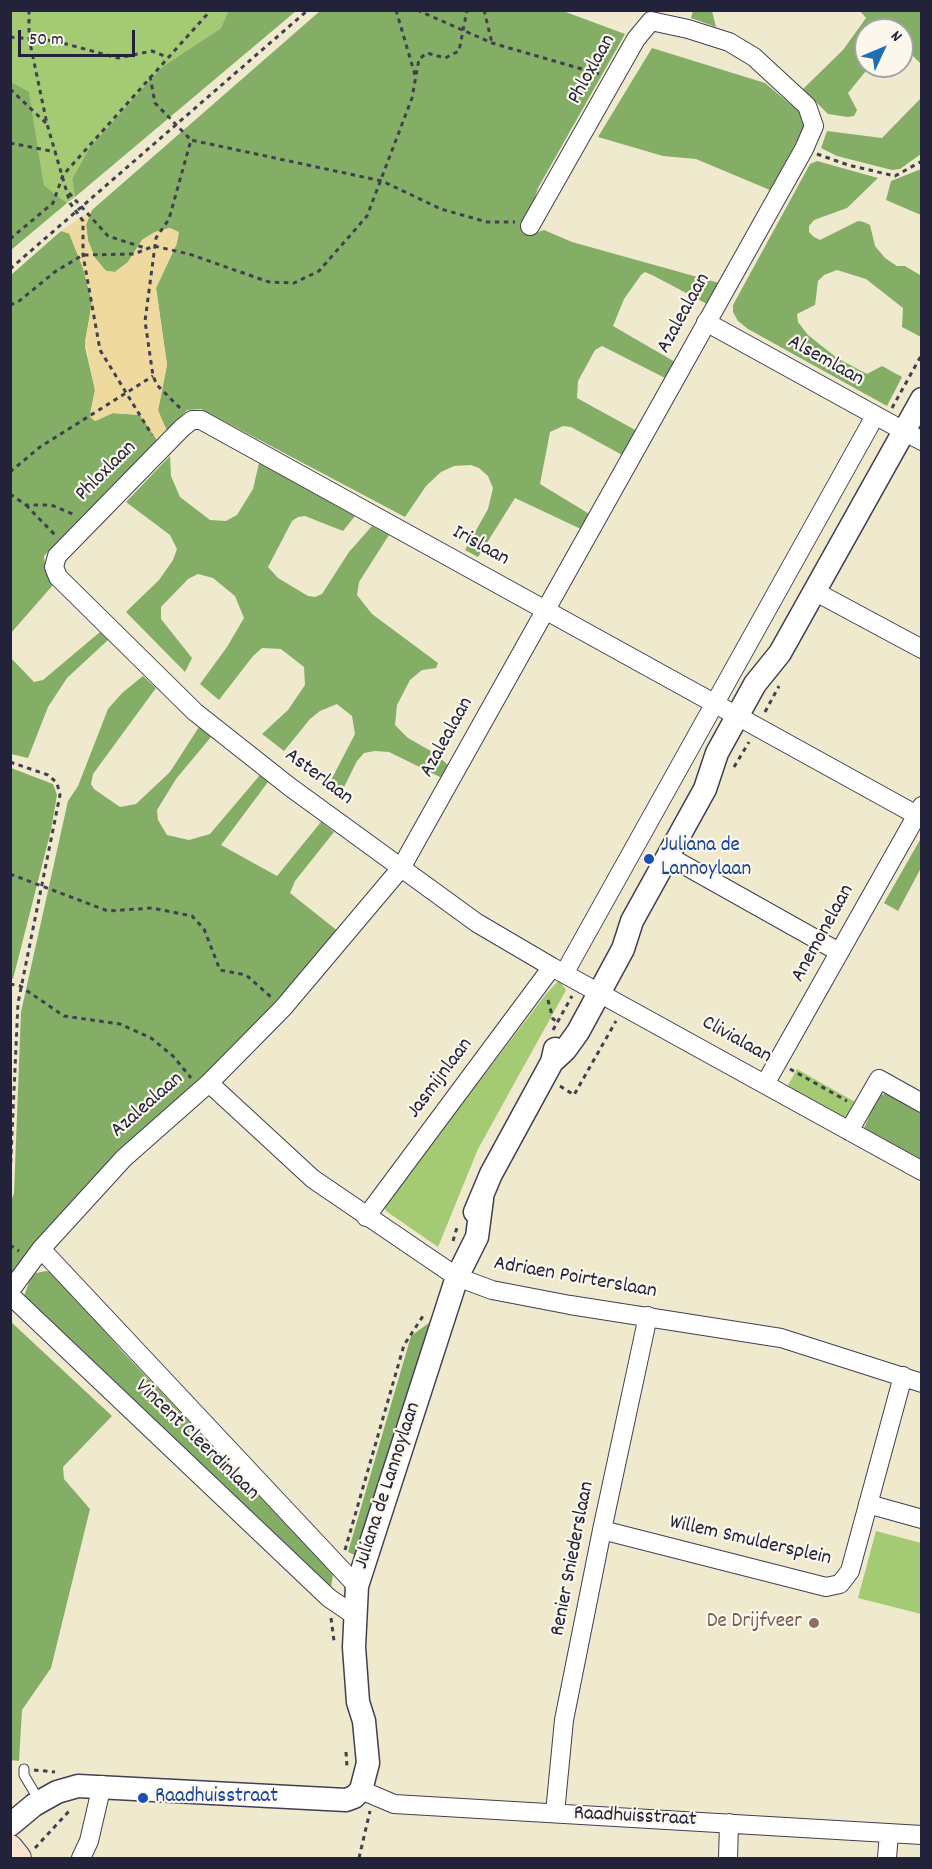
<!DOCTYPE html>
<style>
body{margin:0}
#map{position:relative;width:932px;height:1869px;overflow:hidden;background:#efe9ce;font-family:Dekko,sans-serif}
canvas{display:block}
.frame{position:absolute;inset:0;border:12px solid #22223b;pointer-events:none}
.north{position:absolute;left:854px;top:18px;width:60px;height:60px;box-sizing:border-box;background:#fbf7ec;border:2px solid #a4a2a5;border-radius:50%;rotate:46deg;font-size:16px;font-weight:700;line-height:24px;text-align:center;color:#22223b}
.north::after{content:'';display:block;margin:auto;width:21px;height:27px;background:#1f6fb2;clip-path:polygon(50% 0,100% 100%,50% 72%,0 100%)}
.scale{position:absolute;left:18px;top:30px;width:117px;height:27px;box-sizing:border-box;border:3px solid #22223b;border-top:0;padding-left:8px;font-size:18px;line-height:21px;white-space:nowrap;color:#22223b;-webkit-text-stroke:4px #fbf7ec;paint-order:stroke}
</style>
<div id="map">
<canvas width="932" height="1869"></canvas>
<div class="frame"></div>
<div class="north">N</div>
<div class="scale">50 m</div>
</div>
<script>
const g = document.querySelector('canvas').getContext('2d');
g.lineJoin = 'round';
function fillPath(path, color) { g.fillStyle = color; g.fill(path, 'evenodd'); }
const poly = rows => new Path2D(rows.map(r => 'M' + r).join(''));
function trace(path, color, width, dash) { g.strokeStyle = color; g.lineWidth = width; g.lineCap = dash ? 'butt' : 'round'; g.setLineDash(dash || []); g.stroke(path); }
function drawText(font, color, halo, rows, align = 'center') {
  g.font = font + ' Dekko,sans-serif'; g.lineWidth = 4.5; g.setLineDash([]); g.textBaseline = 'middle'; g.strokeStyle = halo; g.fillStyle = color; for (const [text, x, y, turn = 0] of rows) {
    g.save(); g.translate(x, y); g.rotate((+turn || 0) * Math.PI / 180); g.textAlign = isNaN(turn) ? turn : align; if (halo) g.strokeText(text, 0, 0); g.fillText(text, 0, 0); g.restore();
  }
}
const green = poly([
 [11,11,229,11,221,28,162,67,90,147,72,179,75,197,67,203,44,185,29,93,11,82],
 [559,980,566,990,478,1149,438,1247,386,1211,384,1206,546,994],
 [797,1069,857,1103,848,1116,842,1118,786,1089],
 [876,1531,921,1543,921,1614,858,1598]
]);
const forest = poly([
 [229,10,296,11,75,197,72,179,90,147,162,67,221,28],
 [320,11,563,11,625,34,538,188,526,225,538,232,544,230,572,242,719,283,707,304,654,276,645,272,641,275,624,299,613,326,675,362,667,379,602,346,595,350,578,381,577,398,637,431,624,456,571,427,563,426,550,432,540,484,591,515,583,530,515,498,478,557,465,550,488,509,493,488,488,476,479,468,471,465,454,466,441,472,426,486,405,517,201,409,187,410,167,431,161,419,158,410,167,365,156,288,177,243,170,228,155,232,142,240,128,262,115,272,106,271,95,258,88,241,86,225,89,216,92,210],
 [693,11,712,11,716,27,691,18],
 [860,11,921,11,921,64,902,45,902,30,866,30,866,66,870,66,848,93,857,110,854,116,848,117,828,114,803,89,843,50,866,18],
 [652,48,765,83,802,114,805,123,802,132,770,190,696,159,663,156,598,137],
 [11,82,29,92,44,185,67,203,11,250],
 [921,98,921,154,900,169,892,170,837,156,821,148,827,131,882,138],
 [817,161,878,178,847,208,814,220,809,226,809,232,814,237,820,240,858,221,864,222,870,225,875,246,885,258,897,266,905,266,920,275,921,272,921,337,902,327,903,308,866,279,837,270,824,275,818,281,815,305,797,314,798,322,808,335,837,358,867,374,882,366,902,377,887,406,748,329,738,321,733,312,733,305,810,164],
 [921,169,921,215,886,200,891,181],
 [61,231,69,233,83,268,92,302,85,347,95,390,90,414,95,421,113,413,140,415,157,440,44,556,46,573,53,585,11,633,11,275],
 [170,456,171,476,180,497,210,520,226,521,237,515,253,489,259,463,355,516,343,531,305,516,298,517,292,521,268,567,278,578,308,596,315,597,322,594,349,552,372,526,389,535,359,582,357,595,372,614,438,663,436,668,422,670,410,680,397,705,395,725,408,738,436,754,450,767,444,779,389,752,375,751,364,753,357,761,340,795,328,786,355,734,352,716,337,704,320,711,310,719,284,751,262,734,288,710,305,685,304,667,281,649,262,648,253,656,219,700,200,684,227,647,244,618,235,596,213,578,198,574,188,579,161,607,161,619,192,658,185,672,126,612,159,580,173,560,177,549,170,535,126,502],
 [100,632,108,640,67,678,48,707,28,758,11,754,11,658,34,682,43,680],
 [143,676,156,688,93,774,91,784,94,789,120,807,136,804,170,772,199,727,211,737,176,779,157,810,158,820,167,835,189,840,210,834,260,775,268,782,221,845,277,876,321,822,334,832,295,881,290,893,339,932,221,1061,11,1276,10,1204,14,1193,21,1012,68,801,78,786,108,709,122,693],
 [11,768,53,784,57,795,51,830,13,979,10,978],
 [921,838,921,868,898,911,884,903],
 [887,1093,921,1111,921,1165,864,1128,878,1096],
 [46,1271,54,1273,122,1351,319,1558,333,1575,331,1587,24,1296,32,1274],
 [437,1317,357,1556,348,1552,411,1336],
 [10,1321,112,1416,63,1467,64,1479,90,1509,51,1668,22,1710,19,1761,10,1760]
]);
const sand = poly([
 [92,210,86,225,88,241,95,258,106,271,115,272,128,262,142,240,155,232,170,228,179,232,177,243,156,288,167,365,158,410,167,431,157,440,140,415,113,413,95,421,90,417,95,390,85,341,92,302,83,268,70,234,61,231]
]);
const path = poly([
 [29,10,29,38,47,124,70,203,83,221,83,255,100,350,152,435],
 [396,10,415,75],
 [417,10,492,43,599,74],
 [484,10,492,43],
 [10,37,55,41,118,58,152,51,167,57],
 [150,76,155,103,191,140],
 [10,89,46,123],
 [10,143,56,152],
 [817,154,848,165,895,176,922,161],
 [69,193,108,236,148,249],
 [10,239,53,203,63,175,211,10],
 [10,269,308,10],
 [10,305,18,302,56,271,83,255,134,254,154,246,189,254,269,282,294,283,319,271,367,216,412,98,419,59,427,53,445,58,459,51,467,10],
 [180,408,157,385,153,376,145,321,156,238,169,219,191,140,382,181,441,209,487,222,515,222],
 [892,408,922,354],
 [10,472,40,447,153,376],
 [10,494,26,505,51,505,75,515],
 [26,505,56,536],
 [765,712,779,686],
 [10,762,48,775,57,783,60,795,18,1003,10,1178],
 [734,767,749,742],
 [10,874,108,911,152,908,192,916,204,929,220,970,246,975,271,997],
 [10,984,20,986,64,1016,120,1024,151,1038,173,1056,191,1078],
 [548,1000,553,1019,558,1022],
 [553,1030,572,996],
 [790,1069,847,1101],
 [560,1086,574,1095,616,1021],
 [453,1241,458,1224],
 [10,1245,19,1251],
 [345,1550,404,1345,425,1313],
 [331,1618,334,1641],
 [346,1752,347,1767],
 [34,1770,55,1772],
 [35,1848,71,1809],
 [359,1858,370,1811]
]);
const service = poly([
 [24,1769,24,1775,40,1802]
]);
const minor = poly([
 [706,322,922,441],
 [814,591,922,649],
 [922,818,201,420,192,420,182,428,57,556,54,567,58,577,195,712,290,787,477,923,552,967,922,1171],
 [668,856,839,952],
 [565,972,875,416],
 [209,1083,313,1179,457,1277,492,1290,570,1305,781,1338,922,1383],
 [765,1084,922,806],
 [849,1131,879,1079,922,1103],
 [366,1217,552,967],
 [41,1249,357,1586],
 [10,1291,41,1249,124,1158,209,1083,283,1008,401,868,804,149,814,126,807,106,754,57,729,42,688,29,651,21,636,39,530,226],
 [10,1295,329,1598,354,1615],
 [868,1504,922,1519],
 [602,1530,826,1587,840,1584,850,1571,903,1376],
 [361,1790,394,1804,922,1835],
 [555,1813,564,1720,602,1530,648,1316],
 [81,1858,89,1841,102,1785],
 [728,1858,729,1823],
 [887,1858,889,1833]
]);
const tertiary = poly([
 [552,1062,565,1050,578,1032,623,949,632,921,705,789,717,753,755,684,780,653,922,399],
 [475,1212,491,1174,552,1062,555,1049],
 [361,1790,368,1763,364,1721,358,1702,354,1647,357,1586,457,1277,477,1237,482,1199],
 [10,1825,34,1805,57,1792,78,1786,346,1800,354,1797,361,1790]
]);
const secondary = poly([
 [10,1848,18,1858]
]);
const markers = [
 [649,859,6,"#1a4fb4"],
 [814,1623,6,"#8d6e63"],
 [143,1798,6,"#1a4fb4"]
];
const streetNames = [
 ["Phloxlaan",593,70,-61],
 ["Azalealaan",685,314,-61],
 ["Alsemlaan",825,362,29],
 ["Phloxlaan",107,472,-45],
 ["Irislaan",480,547,29],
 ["Azalealaan",448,738,-61],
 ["Asterlaan",318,778,37],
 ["Anemonelaan",824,934,-61],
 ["Clivialaan",736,1041,29],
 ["Jasmijnlaan",441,1079,-53],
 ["Azalealaan",148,1106,-41],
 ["Adriaen Poirterslaan",575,1279,10],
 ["Vincent Cleerdinlaan",196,1441,44],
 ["Juliana de Lannoylaan",389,1486,-72],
 ["Willem Smuldersplein",750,1542,13],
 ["Renier Sniederslaan",574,1559,-79],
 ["Raadhuisstraat",635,1818,3]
];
const transitNames = [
 ["Juliana de",661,847],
 ["Lannoylaan",661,871],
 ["Raadhuisstraat",155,1798]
];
const educationNames = [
 ["De Drijfveer",802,1623]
];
fillPath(green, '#a5ca74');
fillPath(forest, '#84ae66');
fillPath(sand, '#eeda9e');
trace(service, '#414051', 11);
trace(minor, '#414051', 20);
trace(tertiary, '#414051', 25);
trace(secondary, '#414051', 28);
trace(path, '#414051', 3, [4.5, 4.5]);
trace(service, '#fff', 9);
trace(minor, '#fff', 18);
trace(tertiary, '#fff', 22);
trace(secondary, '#fde4d1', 26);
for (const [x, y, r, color] of markers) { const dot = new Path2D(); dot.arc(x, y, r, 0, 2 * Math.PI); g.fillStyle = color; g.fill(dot); trace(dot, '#fbf7ec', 2); }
drawText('21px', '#22223b', '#fbf7ec', streetNames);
drawText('21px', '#164399', '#fbf7ec', transitNames, 'left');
drawText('21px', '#785e54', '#fbf7ec', educationNames, 'right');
</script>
